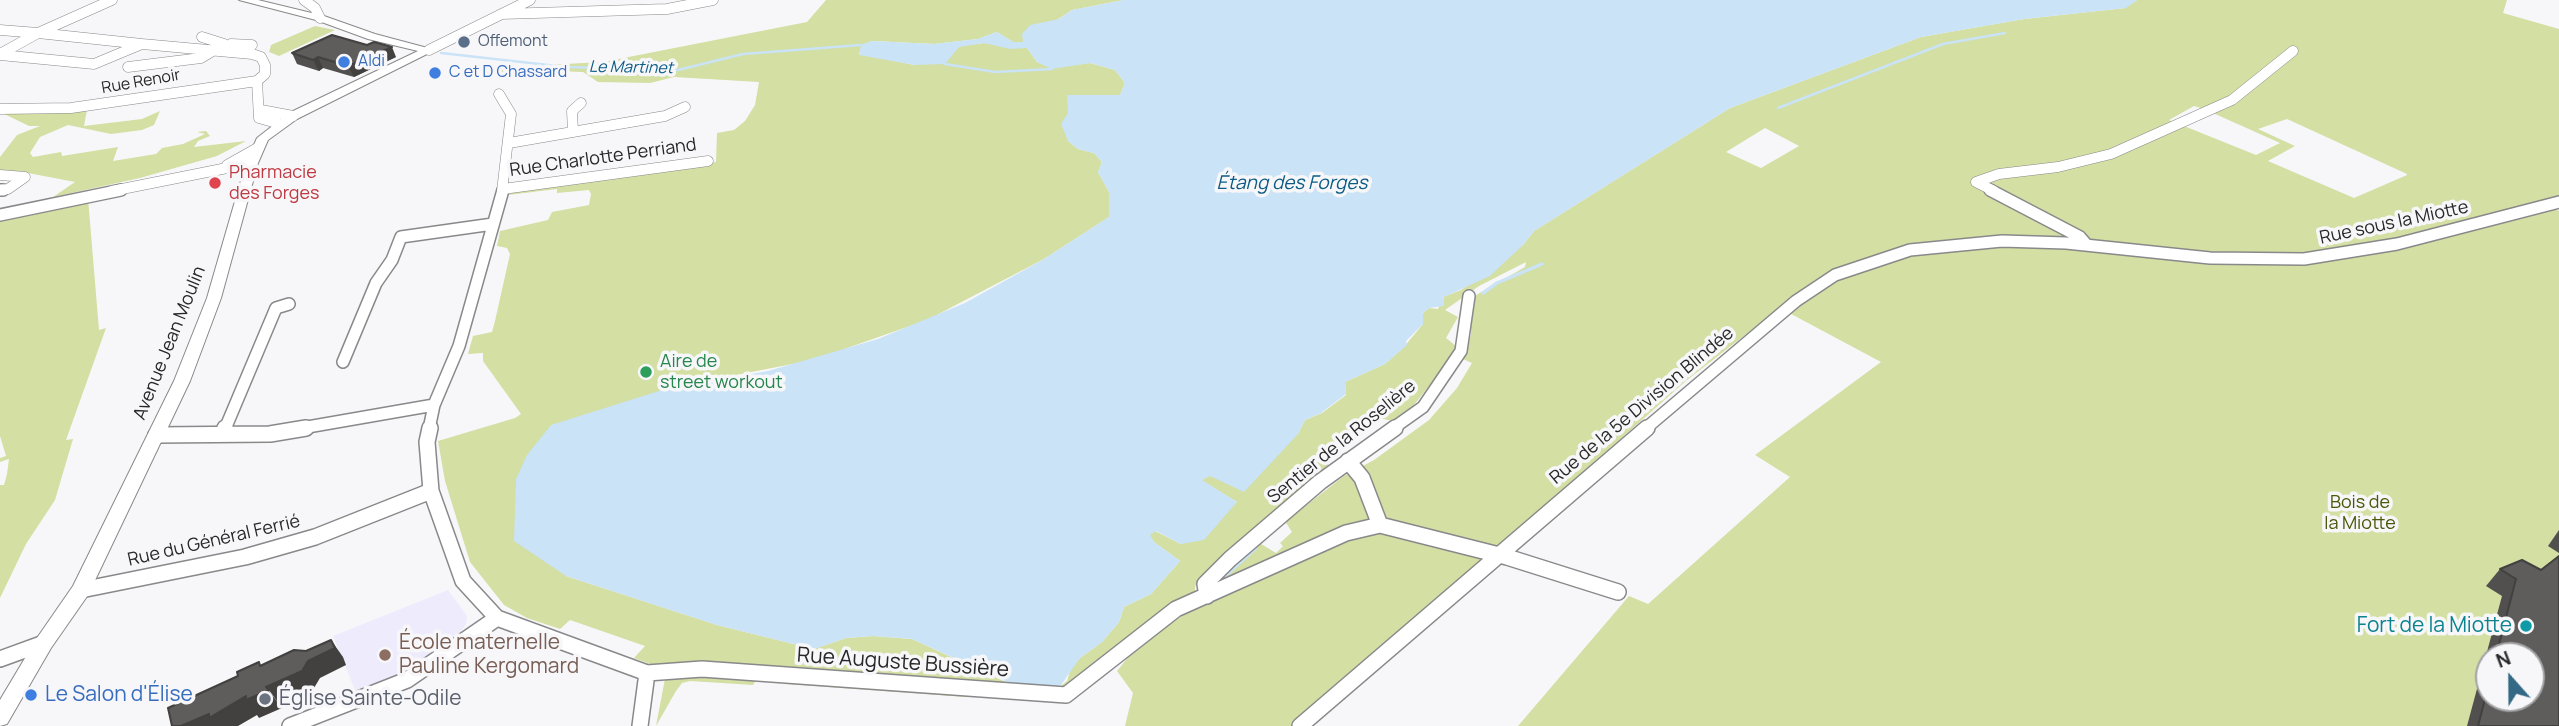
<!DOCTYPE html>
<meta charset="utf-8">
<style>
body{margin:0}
#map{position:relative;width:2559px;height:726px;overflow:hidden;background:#f7f7fa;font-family:Manrope,sans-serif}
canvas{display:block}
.north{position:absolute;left:2475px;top:642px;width:70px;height:70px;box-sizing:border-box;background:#f7f7fa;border:2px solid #a4a4a6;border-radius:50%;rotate:339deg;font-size:19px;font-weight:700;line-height:28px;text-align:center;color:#282829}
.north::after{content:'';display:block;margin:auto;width:24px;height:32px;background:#336984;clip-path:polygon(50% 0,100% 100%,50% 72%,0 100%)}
</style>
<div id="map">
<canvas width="2559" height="726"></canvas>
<div class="north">N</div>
</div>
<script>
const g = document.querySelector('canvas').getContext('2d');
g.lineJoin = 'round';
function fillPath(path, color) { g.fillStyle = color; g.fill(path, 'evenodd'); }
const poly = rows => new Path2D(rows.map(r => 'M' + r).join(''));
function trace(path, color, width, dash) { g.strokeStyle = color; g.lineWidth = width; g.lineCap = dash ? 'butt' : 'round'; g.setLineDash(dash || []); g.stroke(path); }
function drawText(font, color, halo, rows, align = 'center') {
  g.font = font + ' Manrope,sans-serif'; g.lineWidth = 7; g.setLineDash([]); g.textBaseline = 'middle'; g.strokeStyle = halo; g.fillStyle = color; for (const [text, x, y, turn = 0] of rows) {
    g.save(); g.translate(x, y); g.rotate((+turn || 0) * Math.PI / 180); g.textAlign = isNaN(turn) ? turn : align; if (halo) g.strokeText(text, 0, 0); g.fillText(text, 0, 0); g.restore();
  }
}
const education = poly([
 [448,590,467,616,466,624,458,636,403,673,355,690,333,636]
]);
const green = poly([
 [826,0,1124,0,1072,10,1024,42,1013,42,997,32,978,39,934,44,872,41,862,45,859,54,915,65,950,55,959,46,984,43,1027,48,1037,62,1052,68,1090,63,1115,70,1125,83,1120,95,1068,95,1068,141,1078,149,1094,153,1102,162,1098,172,1109,192,1109,217,1044,259,927,320,813,360,695,383,621,405,566,576,717,625,814,649,846,638,873,636,912,639,1006,682,966,697,786,684,787,681,757,678,753,685,690,681,682,683,676,691,656,726,668,663,653,665,634,658,645,646,570,620,560,629,527,618,504,605,470,562,445,481,438,441,515,418,521,414,483,361,483,353,468,354,473,336,492,332,495,321,510,254,507,248,497,246,500,231,548,220,552,212,589,205,591,194,589,190,557,193,557,189,508,195,511,193,716,162,717,133,734,130,745,121,755,105,759,82,674,77,650,83,598,82,583,72,554,71,548,76,497,77,481,71,487,68,603,62,807,22],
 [2137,0,2507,0,2503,13,2559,29,2559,203,2550,207,2559,211,2559,726,1518,726,1629,596,1648,604,1790,477,1755,455,1881,362,1780,308,1687,380,1493,552,1291,726,1125,726,1133,693,1117,671,1135,649,1189,611,1258,542,1276,553,1283,546,1280,543,1292,532,1283,518,1291,512,1299,511,1344,476,1374,460,1429,420,1457,388,1472,363,1463,359,1471,335,1471,298,1525,267,1526,262,1479,286,1445,310,1458,317,1446,338,1456,346,1450,360,1413,406,1392,421,1375,417,1326,461,1329,466,1195,586,1195,593,1061,691,1057,689,1067,681,1071,668,1080,658,1102,642,1119,622,1124,607,1151,594,1180,561,1154,542,1149,535,1155,531,1181,544,1237,502,1201,480,1298,434,1305,420,1322,413,1346,395,1345,382,1385,364,1403,348,1423,324,1423,313,1429,308,1438,309,1443,297,1461,290,1523,245,1534,231,1730,108,1921,37,2024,19,2125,8],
 [2194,106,2204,109,2280,143,2256,155,2169,120],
 [2287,119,2407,174,2407,175,2354,198,2268,161,2295,146,2258,129],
 [1765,128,1799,146,1761,168,1726,152],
 [2489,656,2531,656,2531,698,2489,698],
 [315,26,335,30,279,56,269,52,271,45],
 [87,110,84,126,142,119,160,111,154,125,142,130,111,134,68,125,40,137,30,153,33,157,61,152,62,156,118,147,113,161,156,154,162,148,183,144,205,134,197,132,206,131,210,136,198,141,194,147,246,141,217,156,140,178,53,197,75,182,28,173,0,172,0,157,17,135,40,126,29,126,0,112],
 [88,198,99,330,106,328,66,440,73,439,55,500,26,544,0,598,0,485,4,485,7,474,9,459,0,462,0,458,6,456,0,436,0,216]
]);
const water = poly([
 [1124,0,2137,0,2126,8,2024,19,1921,37,1730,108,1534,231,1523,245,1490,276,1444,297,1444,306,1429,308,1423,313,1423,324,1406,341,1407,345,1385,364,1345,382,1346,394,1321,413,1305,420,1298,434,1244,492,1210,476,1202,480,1237,502,1204,540,1181,544,1156,531,1150,535,1154,542,1180,561,1151,594,1124,607,1119,622,1102,642,1080,658,1061,685,1050,688,1012,684,912,639,873,636,846,638,814,649,717,625,566,576,514,541,516,479,527,455,551,425,659,391,768,371,878,339,965,303,1044,259,1109,217,1109,192,1098,172,1102,162,1094,153,1078,149,1068,141,1061,124,1068,113,1067,95,1120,95,1125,83,1115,70,1090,63,1052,69,1037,62,1027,48,1010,49,984,43,959,47,945,64,915,65,859,55,861,45,872,41,934,44,978,39,997,32,1013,42,1023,42,1022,34,1030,25,1059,19,1072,10]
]);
const streamFar2 = poly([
 [441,53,566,67,678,70,743,54,861,45],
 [945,64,995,72,1052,69],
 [1778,108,1943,44,2005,33]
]);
const streamFar1 = poly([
 [1483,293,1497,283,1542,264]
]);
const stream = poly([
 [1220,580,1255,548]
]);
const minorFar2 = poly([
 [304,0,315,8,320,18],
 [501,14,667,9,713,0],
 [0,30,38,33,112,0],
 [142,44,252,54,261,57,265,65,265,74,257,81],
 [231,44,252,45],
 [429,50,530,0],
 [0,54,38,33,142,44,94,64,0,55],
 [128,67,201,58,224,44,202,37],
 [499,94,511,114,502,191],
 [0,109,71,108,257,81,259,118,280,124],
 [261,110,293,116],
 [573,132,572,111,581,103],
 [509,143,665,116,685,107],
 [227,165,259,147],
 [0,175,25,177,8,189,0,190],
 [1976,182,1999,174,2058,167,2111,154,2232,100,2293,51],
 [1976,182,1994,191],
 [503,189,708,161],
 [112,191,252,163]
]);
const minorFar1 = poly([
 [0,190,3,190],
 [1990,190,2080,237,2087,245],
 [0,215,121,190],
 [343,362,376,283,392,260,401,237,493,224],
 [225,429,276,308,289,304],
 [296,429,434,405],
 [429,429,434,405,459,346,503,190],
 [1392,429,1423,407,1461,351,1469,296],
 [1645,429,1796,301,1835,275,1910,250,2002,241,2066,243,2210,258,2304,259,2397,244,2559,202]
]);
const minor = poly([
 [430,428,427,442,431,491,463,581,497,618,647,673,702,669,1066,695,1176,609,1346,533,1380,525,1507,557,1618,592],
 [223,433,225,428],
 [156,435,270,434,306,428],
 [1348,461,1362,478,1380,525],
 [81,590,245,557,315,537,431,491],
 [1207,596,1205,584,1230,559,1320,482,1395,428],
 [0,659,44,643],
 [290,726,407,680,497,618],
 [640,726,647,673],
 [1300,726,1647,428]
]);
const major = poly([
 [239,0,258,0,324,16,375,34,435,50,297,119,268,140,258,163,221,298,190,381,88,595,51,648,7,724,0,726,0,700,37,638,73,586,174,381,207,298,246,163,257,138,289,113,418,51,368,39,316,20,239,0]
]);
const wall = poly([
 [292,53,396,57,354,77,323,68,319,71,297,64],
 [2559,530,2559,553,2548,546],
 [2500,569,2541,570,2559,726,2467,726,2502,596,2486,586],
 [2489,656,2531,656,2489,698]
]);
const shadedWall = poly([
 [392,47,396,57,354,77,348,66],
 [318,57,323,68,319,71,313,60],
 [331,640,343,657,346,665,320,678,314,688,279,704,266,687,308,661],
 [269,690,282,708,259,718,257,715,238,726,181,726,246,696]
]);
const building = poly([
 [332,35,367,45,374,42,392,47,348,66,318,57,313,60,292,53,332,35],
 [2559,556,2559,726,2478,726,2489,684,2489,698,2531,698,2531,656,2496,656,2516,579,2500,569,2522,560,2541,570,2559,556],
 [331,640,335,648,308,661,302,671,266,687,269,690,246,700,246,696,209,718,209,714,181,726,172,726,168,708,238,676,237,672,259,662,260,666,294,650,306,651,331,640]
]);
const markers = [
 [464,42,7,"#5c6f8a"],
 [344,62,7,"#3f7fe0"],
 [435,73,7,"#3f7fe0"],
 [215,183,7,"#e0444e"],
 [646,372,7,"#2e9e5b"],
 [2526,626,7,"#0f9aa8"],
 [385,655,7,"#8d6e63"],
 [31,695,7,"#3f7fe0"],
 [265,699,7,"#6b7280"]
];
const farServicenames = [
 ["Offemont",478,42]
];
const farShopnames = [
 ["Aldi",358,62],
 ["C et D Chassard",449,73]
];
const farWaternames = [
 ["Le Martinet",631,68,1]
];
const farStreetnames = [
 ["Rue Renoir",141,82,-10]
];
const streetNames = [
 ["Rue Charlotte Perriand",603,158,-8],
 ["Rue sous la Miotte",2394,223,-12],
 ["Avenue Jean Moulin",170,343,-68],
 ["Rue de la 5e Division Blindée",1642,406,-40],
 ["Sentier de la Roselière",1342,442,-39],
 ["Rue du Général Ferrié",214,541,-13]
];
const healthNames = [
 ["Pharmacie",229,173],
 ["des Forges",229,194]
];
const leisureNames = [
 ["Aire de",660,362],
 ["street workout",660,383]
];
const parkNames = [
 ["Bois de",2360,503],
 ["la Miotte",2360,524]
];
const waterNames = [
 ["Étang des Forges",1292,184]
];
const nearCulturenames = [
 ["Fort de la Miotte",2512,626]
];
const nearEducationnames = [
 ["École maternelle",399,643],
 ["Pauline Kergomard",399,667]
];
const nearStreetnames = [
 ["Rue Auguste Bussière",903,663,4]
];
const nearShopnames = [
 ["Le Salon d'Élise",45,695]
];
const nearWorshipnames = [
 ["Église Sainte-Odile",279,699]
];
fillPath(education, '#eeebfd');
fillPath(green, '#d3dfa3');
fillPath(water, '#cae3f6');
trace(streamFar2, '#cae3f6', 2.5);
trace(streamFar1, '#cae3f6', 3.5);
trace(stream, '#cae3f6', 4.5);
trace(minorFar2, '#89898b', 11);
trace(minorFar1, '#89898b', 14);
trace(minor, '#89898b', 18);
trace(major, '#89898b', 2);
trace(minorFar2, '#fff', 10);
trace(minorFar1, '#fff', 11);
trace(minor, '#fff', 15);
fillPath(major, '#fff');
fillPath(wall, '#52504e');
fillPath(shadedWall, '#424140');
fillPath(building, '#5f5d5b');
trace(building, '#424140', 2);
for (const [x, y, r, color] of markers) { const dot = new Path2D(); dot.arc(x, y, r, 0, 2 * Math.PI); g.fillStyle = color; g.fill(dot); trace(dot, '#f7f7fa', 2.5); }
drawText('16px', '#4e5e75', '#f7f7fa', farServicenames, 'left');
drawText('16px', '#366cbe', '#f7f7fa', farShopnames, 'left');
drawText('italic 16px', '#0c5b85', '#f7f7fa', farWaternames);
drawText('16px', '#282829', '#f7f7fa', farStreetnames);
drawText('18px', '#282829', '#f7f7fa', streetNames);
drawText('18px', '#be3a42', '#f7f7fa', healthNames, 'left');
drawText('18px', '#27864d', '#f7f7fa', leisureNames, 'left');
drawText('18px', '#4c5707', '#f7f7fa', parkNames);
drawText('italic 19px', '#0c5b85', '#f7f7fa', waterNames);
drawText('21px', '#0d838f', '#f7f7fa', nearCulturenames, 'right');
drawText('21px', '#785e54', '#f7f7fa', nearEducationnames, 'left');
drawText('21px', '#282829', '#f7f7fa', nearStreetnames);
drawText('21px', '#366cbe', '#f7f7fa', nearShopnames, 'left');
drawText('21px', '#5b616d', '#f7f7fa', nearWorshipnames, 'left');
</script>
